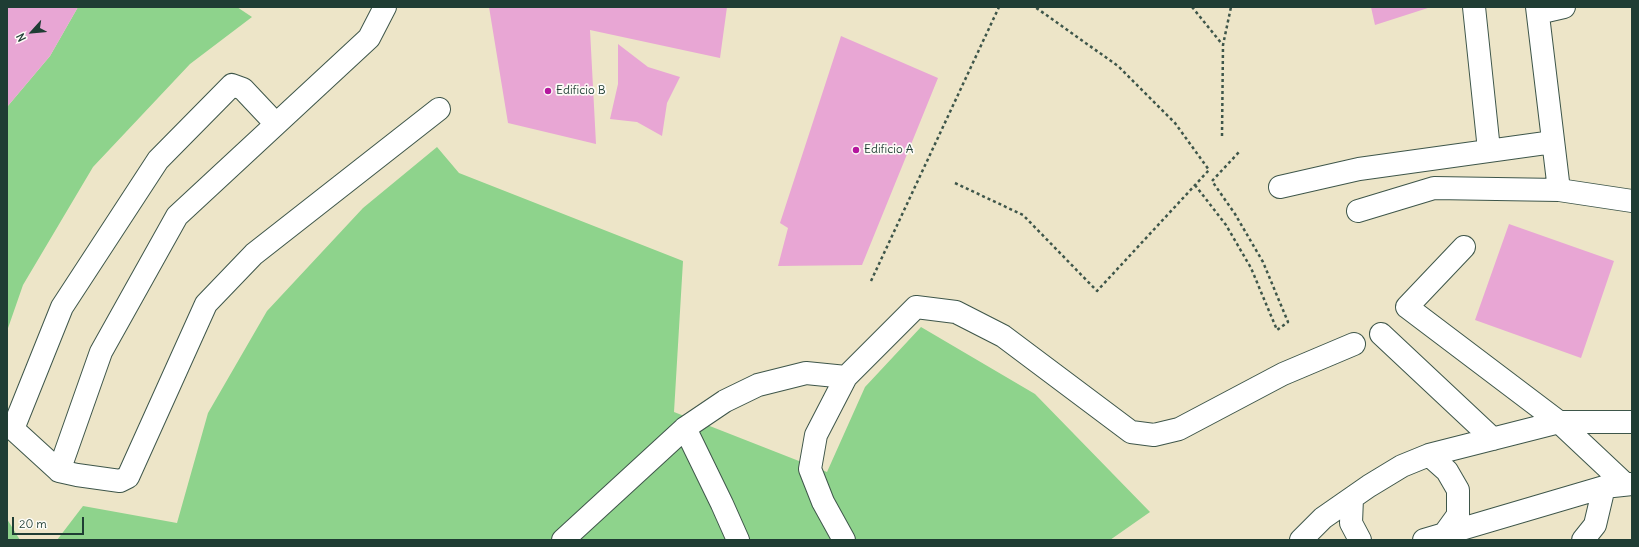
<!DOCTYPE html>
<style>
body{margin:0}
#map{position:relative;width:1639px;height:547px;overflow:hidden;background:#ede5c8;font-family:Delius,sans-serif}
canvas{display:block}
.frame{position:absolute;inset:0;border:8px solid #1f3d34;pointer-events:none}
.north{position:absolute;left:12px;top:12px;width:40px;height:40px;-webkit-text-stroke:3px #fdfcf7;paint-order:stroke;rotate:243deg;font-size:11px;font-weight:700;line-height:16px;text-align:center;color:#1f3d34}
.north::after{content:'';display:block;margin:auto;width:14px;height:18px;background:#1f3d34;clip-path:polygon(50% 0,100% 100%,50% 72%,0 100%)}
.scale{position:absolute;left:12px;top:517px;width:72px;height:18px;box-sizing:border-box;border:2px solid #1f3d34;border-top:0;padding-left:5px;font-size:12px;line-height:14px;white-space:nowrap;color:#1f3d34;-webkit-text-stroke:3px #fdfcf7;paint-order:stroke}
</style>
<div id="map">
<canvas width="1639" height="547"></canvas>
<div class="frame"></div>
<div class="north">N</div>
<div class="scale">20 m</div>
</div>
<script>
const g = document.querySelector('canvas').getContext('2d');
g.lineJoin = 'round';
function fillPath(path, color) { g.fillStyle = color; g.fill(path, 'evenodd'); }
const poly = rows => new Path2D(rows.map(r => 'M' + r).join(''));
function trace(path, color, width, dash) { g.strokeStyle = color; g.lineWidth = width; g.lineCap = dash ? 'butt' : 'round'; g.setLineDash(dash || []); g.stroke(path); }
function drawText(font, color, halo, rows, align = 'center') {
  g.font = font + ' Delius,sans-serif'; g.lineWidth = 3.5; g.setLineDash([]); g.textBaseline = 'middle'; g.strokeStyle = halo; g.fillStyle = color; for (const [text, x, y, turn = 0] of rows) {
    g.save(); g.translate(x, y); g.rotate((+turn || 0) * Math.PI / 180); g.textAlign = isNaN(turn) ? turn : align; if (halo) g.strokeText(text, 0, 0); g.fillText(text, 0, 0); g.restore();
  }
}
const green = poly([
 [78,7,237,7,252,17,190,64,93,167,23,285,7,331,7,107,50,56],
 [437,147,459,173,683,261,674,412,827,472,865,387,921,327,1035,394,1150,512,1110,540,57,540,83,506,177,523,208,413,267,311,363,208],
 [7,519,20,540,7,540]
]);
const building = poly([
 [7,7,78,7,50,56,7,107],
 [489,7,727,7,720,58,590,30,596,144,508,123],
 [1371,7,1431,7,1375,25],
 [841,36,938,78,862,265,778,266,788,228,780,223],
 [618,44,648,67,680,77,667,103,662,136,637,122,610,119,618,84],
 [1509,224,1614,261,1581,358,1475,320]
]);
const path = poly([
 [1192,7,1222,44],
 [1222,136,1223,45,1231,7],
 [955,183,1023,215,1097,291,1209,170,1175,123,1118,66,1035,7],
 [1195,185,1226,225,1251,268,1277,330,1288,322,1263,262,1235,214,1212,181,1240,151],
 [871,281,999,7]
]);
const minor = poly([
 [385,7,369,38,177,216,101,352,59,471,77,475,120,481,128,477,206,304,254,254,439,109],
 [1474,7,1489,150],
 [1537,7,1559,190],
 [1538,13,1564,7],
 [1280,187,1359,169,1553,142],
 [1358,211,1434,188,1559,190,1632,201],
 [1464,247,1407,307,1559,422,1625,484],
 [1381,334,1493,439],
 [685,428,722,504,738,540],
 [1429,455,1447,471,1458,490,1458,515,1445,533],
 [59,471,13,429,62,307,158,160,232,85,243,89,276,124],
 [1352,498,1351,523,1360,540],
 [563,540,685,428,725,401,758,385,806,373,846,377],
 [844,540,823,502,810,469,816,435,846,377,916,307,956,312,1003,336,1131,432,1154,435,1179,429,1283,374,1354,344],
 [1301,540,1323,518,1369,486,1402,466,1429,455,1559,422,1632,422],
 [1424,540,1604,487,1632,484],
 [1583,540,1595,525,1604,487]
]);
const markers = [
 [548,91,4,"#b5179e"],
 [856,150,4,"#b5179e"]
];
const poiNames = [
 ["Edificio B",556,91],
 ["Edificio A",864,150]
];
fillPath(green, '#8ed38c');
fillPath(building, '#e8a6d4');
trace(minor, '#3e564a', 24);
trace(path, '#3e564a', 2.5, [3, 3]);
trace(minor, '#fff', 22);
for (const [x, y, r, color] of markers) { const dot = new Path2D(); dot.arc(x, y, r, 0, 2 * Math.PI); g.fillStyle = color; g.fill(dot); trace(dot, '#fdfcf7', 1.5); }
drawText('12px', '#1f3d34', '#fdfcf7', poiNames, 'left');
</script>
